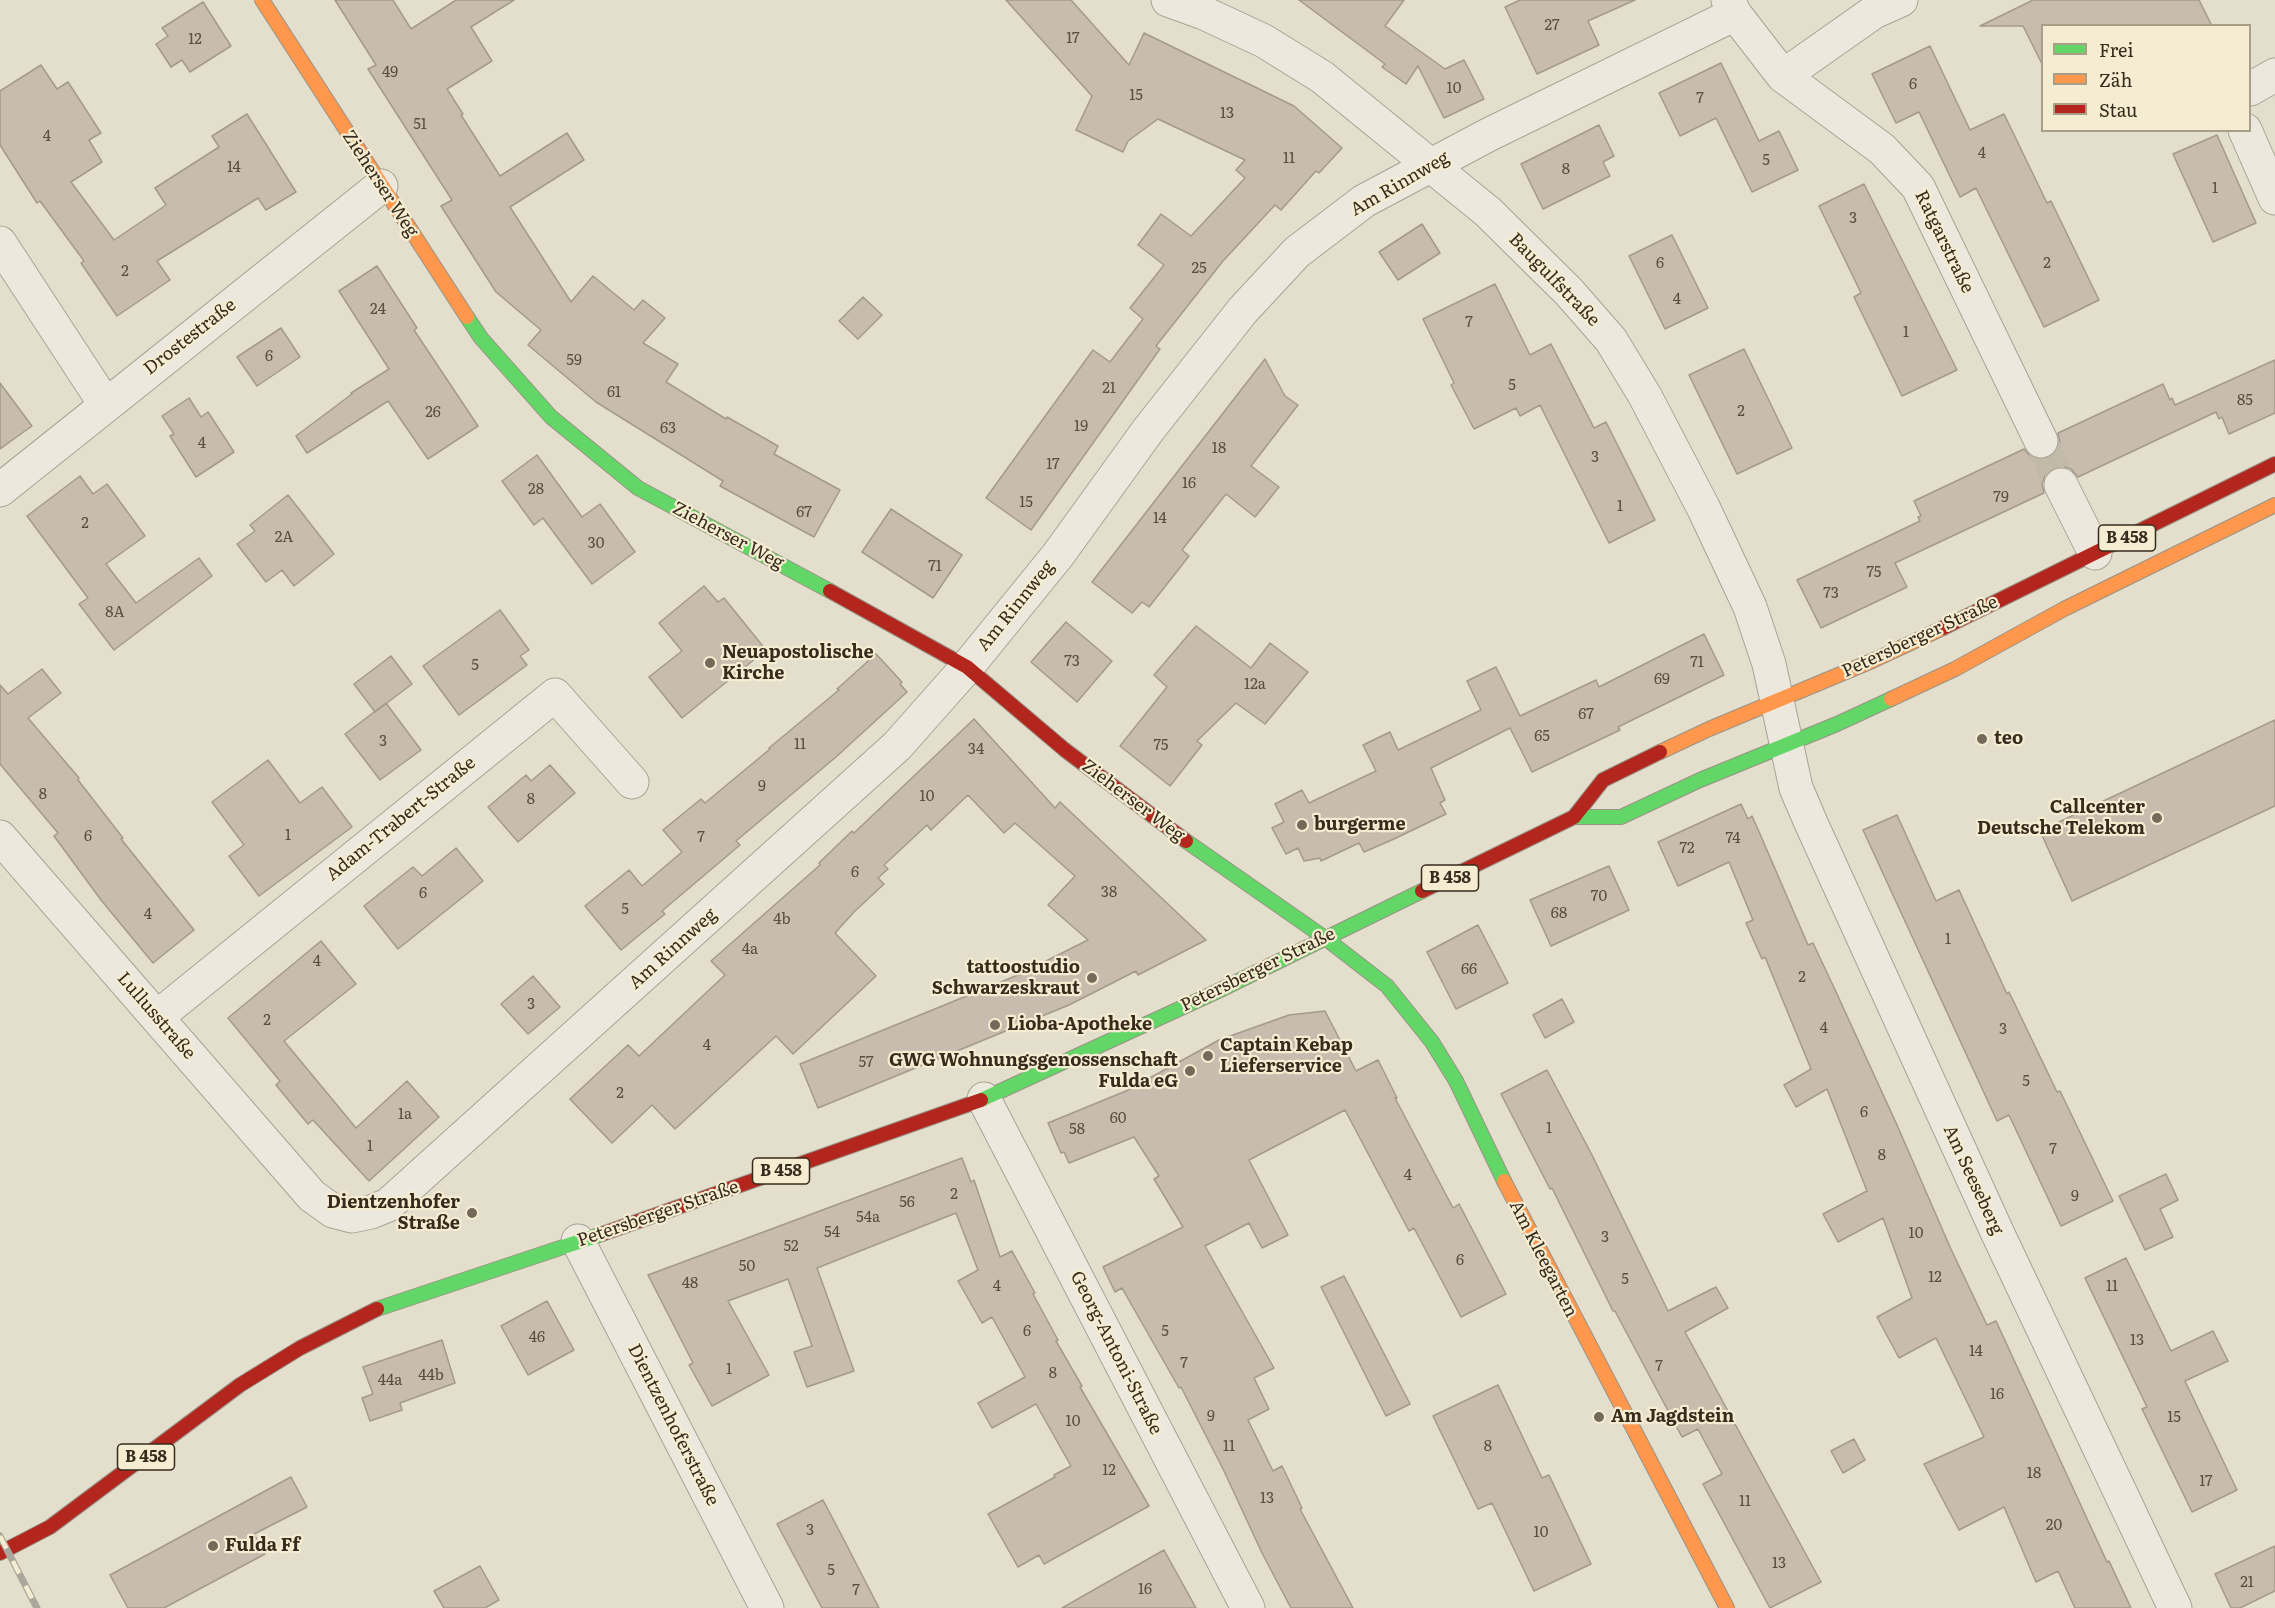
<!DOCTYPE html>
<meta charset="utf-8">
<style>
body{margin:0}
#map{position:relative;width:2275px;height:1608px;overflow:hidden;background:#e4decc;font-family:Literata,serif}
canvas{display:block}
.legend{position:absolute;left:2041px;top:24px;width:210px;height:108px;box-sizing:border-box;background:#f5edd1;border:2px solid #a99f89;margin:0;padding:8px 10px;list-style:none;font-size:18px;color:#372b1d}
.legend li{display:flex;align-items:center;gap:12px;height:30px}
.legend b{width:30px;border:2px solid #a99f89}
</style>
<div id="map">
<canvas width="2275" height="1608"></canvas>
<ul class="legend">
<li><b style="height:8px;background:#63d668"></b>Frei</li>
<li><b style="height:8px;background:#ff974d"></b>Zäh</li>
<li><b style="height:8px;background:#b3261e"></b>Stau</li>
</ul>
</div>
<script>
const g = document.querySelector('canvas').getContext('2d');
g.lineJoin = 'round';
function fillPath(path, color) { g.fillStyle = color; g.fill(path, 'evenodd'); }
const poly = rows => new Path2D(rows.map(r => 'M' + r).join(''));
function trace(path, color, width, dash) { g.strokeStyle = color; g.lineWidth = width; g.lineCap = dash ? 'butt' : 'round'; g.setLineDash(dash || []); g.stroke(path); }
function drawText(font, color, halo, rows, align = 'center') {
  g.font = font + ' Literata,serif'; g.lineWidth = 4.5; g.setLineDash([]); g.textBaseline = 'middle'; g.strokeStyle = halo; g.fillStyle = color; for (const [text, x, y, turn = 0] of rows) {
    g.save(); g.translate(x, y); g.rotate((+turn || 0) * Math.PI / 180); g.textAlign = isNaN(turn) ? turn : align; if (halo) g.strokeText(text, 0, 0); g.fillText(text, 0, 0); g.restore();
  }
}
const building = poly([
 [335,0,393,0,411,29,456,0,514,0,471,27,492,61,447,89,463,114,461,115,500,176,567,133,584,160,510,207,571,302,593,276,634,310,643,300,665,318,643,343,678,364,666,382,726,419,727,417,778,446,774,454,840,490,814,537,720,486,723,481,596,402,528,345,541,330,496,292,441,206,452,200,368,69,376,65,335,0],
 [1006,0,1071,0,1129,65,1144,33,1294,106,1342,148,1319,173,1316,171,1281,210,1275,205,1223,261,1156,346,1160,349,1031,530,986,498,1093,350,1110,362,1143,319,1130,308,1164,265,1138,245,1161,214,1191,236,1245,178,1236,170,1245,160,1158,119,1128,141,1123,152,1076,130,1092,96,1006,0],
 [1299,0,1404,0,1385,26,1445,69,1464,60,1484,99,1444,118,1418,66,1406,84,1382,67,1385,64,1299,0],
 [1520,0,1635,0,1588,21,1599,45,1537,74,1505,7,1520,0],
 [2033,0,2199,0,2212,26,2043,26,2043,66,2023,26,1980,26,2033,0],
 [203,2,231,46,190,72,182,60,171,67,156,44,168,36,162,28,203,2],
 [1930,46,1970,130,2004,114,2047,203,2051,201,2099,300,2044,327,1976,188,1960,197,1919,112,1896,123,1872,74,1930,46],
 [1721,63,1759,141,1779,131,1798,170,1752,192,1716,118,1680,136,1659,93,1721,63],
 [41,65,57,89,68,82,101,133,89,140,102,162,71,182,114,240,166,205,155,188,219,147,212,136,247,114,296,192,266,210,258,198,157,261,170,280,117,316,81,263,84,261,40,201,37,203,0,145,0,91,41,65],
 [1599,125,1614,156,1603,162,1610,176,1543,209,1521,164,1599,125],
 [2217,135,2256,223,2213,242,2173,154,2217,135],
 [1864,184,1957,370,1902,396,1854,297,1861,293,1819,206,1864,184],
 [1422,224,1440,253,1398,280,1379,252,1422,224],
 [1672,235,1708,308,1665,329,1629,256,1672,235],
 [377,266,417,328,414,330,478,426,428,459,388,401,307,453,296,436,352,394,351,393,389,369,339,291,377,266],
 [1495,284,1530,355,1551,344,1594,428,1606,422,1655,520,1609,543,1540,405,1520,416,1516,408,1474,429,1451,385,1454,383,1423,319,1495,284],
 [863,297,882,315,858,339,839,321,863,297],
 [281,328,300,357,257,386,237,357,281,328],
 [1744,349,1792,448,1737,474,1689,375,1744,349],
 [1265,359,1285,396,1298,405,1251,466,1279,487,1255,517,1226,494,1182,550,1189,556,1149,607,1142,602,1132,613,1092,582,1265,359],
 [2275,360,2275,413,2229,434,2222,417,2219,419,2216,412,2078,477,2071,469,2062,466,2053,468,2045,475,2042,484,2044,493,1895,563,1907,587,1821,628,1797,580,1920,521,1918,517,1921,516,1914,501,2024,449,2031,457,2039,460,2049,458,2057,451,2060,442,2058,433,2163,384,2170,400,2172,398,2175,405,2275,360],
 [0,383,32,426,0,449,0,383],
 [189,398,201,417,208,412,234,452,196,477,170,436,174,434,162,416,189,398],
 [537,455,582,517,600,504,635,552,592,584,543,518,534,525,502,481,537,455],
 [80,476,93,494,107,484,145,536,106,564,136,603,199,558,212,576,114,650,79,604,88,598,27,516,80,476],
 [288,495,334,554,294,586,282,570,266,582,237,544,255,531,250,525,288,495],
 [891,509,962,555,933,598,862,552,891,509],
 [704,586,718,602,724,598,766,650,682,718,649,677,682,651,659,623,704,586],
 [500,610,529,650,520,656,527,665,459,715,423,666,500,610],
 [1066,622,1112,661,1077,702,1031,662,1066,622],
 [1196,626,1251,668,1270,643,1308,672,1265,724,1236,703,1197,741,1202,745,1170,786,1120,746,1167,687,1154,675,1196,626],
 [1704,634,1724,675,1618,727,1620,730,1532,772,1510,728,1431,768,1445,800,1440,803,1446,814,1394,839,1364,852,1359,843,1321,861,1320,858,1304,861,1298,848,1286,854,1272,828,1284,822,1275,804,1302,790,1309,803,1376,771,1363,745,1390,732,1398,750,1481,710,1467,681,1496,667,1520,716,1596,680,1599,687,1704,634],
 [876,654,902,682,900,684,907,692,836,757,736,841,740,845,662,911,665,914,621,950,585,906,629,870,642,886,682,852,663,830,701,799,705,803,770,749,769,748,839,690,837,689,876,654],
 [391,656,412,684,375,712,354,684,391,656],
 [42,669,61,693,28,718,79,778,78,780,123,838,121,839,194,930,153,963,101,900,54,836,58,833,0,764,0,685,8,694,42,669],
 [386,703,421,750,380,780,345,734,386,703],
 [974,719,1055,808,1060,802,1206,940,1138,975,1136,971,1069,1005,818,1108,800,1064,1018,975,1088,940,1048,905,1075,876,1015,823,1004,833,968,795,931,830,927,825,884,865,888,869,878,878,884,884,854,912,835,933,876,976,793,1054,776,1036,675,1129,652,1105,612,1143,570,1099,628,1045,639,1056,725,975,711,961,820,865,819,863,852,831,854,833,974,719],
 [2275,720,2275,806,2072,901,2040,831,2275,720],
 [268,760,300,803,322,787,352,827,259,896,229,856,244,845,212,802,268,760],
 [550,765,575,793,518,842,488,807,526,775,531,781,550,765],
 [1741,804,1748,819,1752,816,1760,834,1808,945,1813,943,1837,994,1897,1125,1950,1247,1987,1325,1996,1321,2107,1562,2109,1561,2131,1608,2075,1608,2058,1571,2036,1582,2004,1507,1959,1530,1924,1464,1984,1437,1936,1338,1899,1358,1877,1317,1912,1298,1883,1218,1838,1242,1823,1214,1867,1191,1827,1089,1796,1107,1784,1085,1811,1069,1765,957,1762,959,1746,923,1753,920,1729,862,1678,886,1658,842,1741,804],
 [1897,815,1936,901,1959,890,2007,994,2009,992,2057,1092,2060,1091,2113,1201,2061,1226,2009,1115,1997,1121,1863,830,1897,815],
 [456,848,483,881,398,949,364,906,413,867,422,876,456,848],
 [1609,866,1629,910,1551,946,1530,900,1609,866],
 [1478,925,1508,983,1456,1009,1427,952,1478,925],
 [321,941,356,984,284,1041,356,1128,407,1081,439,1117,369,1181,313,1120,308,1124,276,1085,280,1081,228,1018,321,941],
 [533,976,560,1007,528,1034,501,1004,533,976],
 [1562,999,1574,1022,1545,1038,1533,1015,1562,999],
 [1325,1011,1356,1071,1378,1060,1397,1098,1395,1098,1453,1208,1459,1204,1506,1294,1461,1317,1414,1228,1409,1231,1345,1110,1249,1160,1288,1235,1262,1248,1249,1223,1205,1246,1274,1368,1254,1378,1269,1409,1248,1420,1273,1471,1282,1466,1302,1508,1300,1509,1353,1608,1291,1608,1262,1553,1224,1471,1181,1387,1179,1388,1122,1288,1115,1292,1103,1267,1183,1227,1154,1179,1159,1176,1134,1137,1069,1163,1064,1152,1061,1153,1048,1123,1126,1091,1219,1040,1289,1015,1325,1011],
 [1547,1070,1592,1155,1668,1311,1716,1287,1728,1308,1685,1332,1821,1582,1770,1608,1703,1484,1722,1474,1698,1429,1682,1437,1615,1311,1613,1311,1552,1188,1550,1189,1501,1094,1547,1070],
 [962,1158,971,1182,974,1180,1000,1257,1012,1251,1035,1293,1033,1294,1058,1340,1056,1341,1082,1386,1080,1387,1149,1506,1044,1564,1039,1555,1018,1567,988,1514,1055,1477,1054,1475,1071,1466,1036,1404,992,1428,978,1403,1025,1377,992,1317,982,1323,958,1281,978,1270,956,1213,817,1268,854,1371,807,1387,794,1352,812,1346,788,1279,728,1301,769,1375,712,1406,689,1365,693,1363,648,1275,962,1158],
 [2166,1174,2178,1200,2160,1209,2173,1237,2145,1250,2119,1196,2166,1174],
 [2126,1258,2171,1351,2213,1331,2228,1361,2185,1381,2237,1490,2192,1512,2142,1409,2147,1407,2085,1278,2126,1258],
 [1344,1276,1410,1404,1386,1416,1321,1287,1344,1276],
 [547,1301,574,1350,528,1375,501,1326,547,1301],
 [442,1340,455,1383,400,1403,402,1410,370,1421,362,1398,373,1394,363,1367,442,1340],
 [1498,1385,1542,1478,1549,1475,1591,1564,1534,1591,1492,1503,1478,1509,1433,1416,1498,1385],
 [1854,1439,1865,1460,1843,1473,1831,1451,1854,1439],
 [291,1477,307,1507,254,1534,265,1554,164,1608,128,1608,110,1575,291,1477],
 [823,1500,843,1538,879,1608,822,1608,777,1524,823,1500],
 [2275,1546,2275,1591,2240,1608,2231,1608,2215,1574,2275,1546],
 [1164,1550,1196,1608,1062,1608,1164,1550],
 [480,1566,499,1600,485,1608,444,1608,434,1591,480,1566]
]);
const streetTunnel = poly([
 [2041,441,2061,485]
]);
const street = poly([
 [1168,0,1204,13,1264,41,1322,77,1488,212,1569,292,1611,340,1645,396,1704,509,1750,607,1769,664,1796,788,1811,823,1998,1234,2175,1608],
 [1728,0,1735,14,1783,76,1882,149,1918,187,2041,441],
 [1783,76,1874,12,1901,0],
 [2250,89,2275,75],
 [2245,130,2275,198],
 [0,243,105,404],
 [2061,485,2095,553],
 [0,490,381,186],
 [0,837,312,1196,333,1211,352,1216,371,1212,388,1205,897,746,967,667,1058,555,1149,429,1243,310,1297,252,1364,201,1488,135,1735,14],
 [157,1017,555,695,632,782],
 [984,1099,1248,1608],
 [578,1241,767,1608]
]);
const fast = poly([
 [467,317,481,338,551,417,638,488,830,591],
 [1574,817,1621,817,1700,780,1837,724,1891,699],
 [1186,841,1325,938,1387,986,1432,1042,1456,1081,1504,1181],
 [981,1100,1216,992,1422,891],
 [377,1309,602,1234]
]);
const slow = poly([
 [262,0,467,317],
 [1891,699,1955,669,2064,609,2275,505],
 [1660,752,1709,729,1872,661,1943,628],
 [1504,1181,1727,1608]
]);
const jam = poly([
 [830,591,967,667,1065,750,1186,841],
 [1943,628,2275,464],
 [1422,891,1574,817,1603,780,1660,752],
 [602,1234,981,1100],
 [0,1553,50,1527,240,1385,300,1348,377,1309]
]);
const rail = poly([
 [0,1536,37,1608]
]);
const markers = [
 [710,663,6,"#746a5a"],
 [1982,739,6,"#746a5a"],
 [2157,818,6,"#746a5a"],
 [1302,825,6,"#746a5a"],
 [1092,978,6,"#746a5a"],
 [995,1025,6,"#746a5a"],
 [1208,1056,6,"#746a5a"],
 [1190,1071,6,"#746a5a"],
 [472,1213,6,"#746a5a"],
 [1599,1417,6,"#746a5a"],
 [213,1546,6,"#746a5a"]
];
const numberNames = [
 ["27",1552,26],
 ["17",1073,39],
 ["12",195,40],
 ["49",390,73],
 ["6",1913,85],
 ["10",1454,89],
 ["15",1136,96],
 ["7",1700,99],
 ["13",1227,114],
 ["51",420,125],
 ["4",47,137],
 ["4",1982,154],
 ["11",1289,159],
 ["5",1766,161],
 ["14",234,168],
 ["8",1566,170],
 ["1",2215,189],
 ["3",1853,219],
 ["6",1660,264],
 ["2",2047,264],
 ["25",1199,269],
 ["2",125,272],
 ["4",1677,300],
 ["24",378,310],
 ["7",1469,323],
 ["1",1906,333],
 ["6",269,357],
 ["59",574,361],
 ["5",1512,386],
 ["21",1109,389],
 ["61",614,393],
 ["85",2245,401],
 ["2",1741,412],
 ["26",433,413],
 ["19",1081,427],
 ["63",668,429],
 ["4",202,444],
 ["18",1219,449],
 ["3",1595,458],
 ["17",1053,465],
 ["16",1189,484],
 ["28",536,490],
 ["79",2001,498],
 ["15",1026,503],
 ["1",1620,507],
 ["67",804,513],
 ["14",1160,519],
 ["2",85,524],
 ["2A",284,538],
 ["30",596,544],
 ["71",935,567],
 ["75",1874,573],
 ["73",1831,594],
 ["8A",115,613],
 ["73",1072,662],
 ["71",1697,663],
 ["5",475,666],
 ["69",1662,680],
 ["12a",1255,685],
 ["67",1586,715],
 ["65",1542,737],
 ["3",383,742],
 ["11",800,745],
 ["75",1161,746],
 ["34",976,750],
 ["9",762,787],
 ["8",43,795],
 ["10",927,797],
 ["8",531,800],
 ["1",288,836],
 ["6",88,837],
 ["7",701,838],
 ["74",1733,839],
 ["72",1687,849],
 ["6",855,873],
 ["38",1109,893],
 ["6",423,894],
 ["70",1599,897],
 ["5",625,910],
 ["68",1559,914],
 ["4",148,915],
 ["4b",782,920],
 ["1",1948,940],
 ["4a",750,950],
 ["4",317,962],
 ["66",1469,970],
 ["2",1802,978],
 ["3",531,1005],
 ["2",267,1021],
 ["4",1824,1029],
 ["3",2003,1030],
 ["4",707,1046],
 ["57",866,1063],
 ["5",2026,1082],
 ["2",620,1094],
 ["6",1864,1113],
 ["1a",405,1115],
 ["60",1118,1119],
 ["1",1549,1129],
 ["58",1077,1130],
 ["1",370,1147],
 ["7",2053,1150],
 ["8",1882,1156],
 ["4",1408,1176],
 ["2",954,1195],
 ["9",2075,1197],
 ["56",907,1203],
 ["54a",868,1218],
 ["54",832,1233],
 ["10",1916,1234],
 ["3",1605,1238],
 ["52",791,1247],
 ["6",1460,1261],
 ["50",747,1267],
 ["12",1935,1278],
 ["5",1625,1280],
 ["48",690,1284],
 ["4",997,1287],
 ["11",2112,1287],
 ["6",1027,1332],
 ["5",1165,1332],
 ["46",537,1338],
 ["13",2137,1341],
 ["14",1976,1352],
 ["7",1184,1364],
 ["7",1659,1367],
 ["1",729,1370],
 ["8",1053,1374],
 ["44b",431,1376],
 ["44a",390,1381],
 ["16",1997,1395],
 ["9",1211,1417],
 ["15",2174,1418],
 ["10",1073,1422],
 ["11",1229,1447],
 ["8",1488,1447],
 ["12",1109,1471],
 ["18",2034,1474],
 ["17",2206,1482],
 ["13",1267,1499],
 ["11",1745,1502],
 ["20",2054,1526],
 ["3",810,1531],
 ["10",1541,1533],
 ["13",1779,1564],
 ["5",831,1571],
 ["21",2247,1583],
 ["16",1145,1590],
 ["7",856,1591]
];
const shields = [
 [2127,538,57],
 [1450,878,57],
 [781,1171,57],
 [146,1457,57]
];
const shieldNames = [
 ["B 458",2127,538],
 ["B 458",1450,878],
 ["B 458",781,1171],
 ["B 458",146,1457]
];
const streetNames = [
 ["Zieherser Weg",380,184,57],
 ["Am Rinnweg",1400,184,-30],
 ["Ratgarstraße",1944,242,64],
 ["Baugulfstraße",1554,280,46],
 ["Drostestraße",190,337,-38],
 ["Zieherser Weg",728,536,28],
 ["Am Rinnweg",1016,606,-51],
 ["Petersberger Straße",1920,637,-25],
 ["Zieherser Weg",1133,801,37],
 ["Adam-Trabert-Straße",401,819,-39],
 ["Am Rinnweg",673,949,-42],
 ["Petersberger Straße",1258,970,-26],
 ["Lullusstraße",156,1016,49],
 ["Am Seeseberg",1973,1180,65],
 ["Petersberger Straße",658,1214,-19],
 ["Am Kleegarten",1543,1259,63],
 ["Georg-Antoni-Straße",1116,1353,63],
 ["Dientzenhoferstraße",673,1425,63]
];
const poiNames = [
 ["Neuapostolische",722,653],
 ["Kirche",722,674],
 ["teo",1994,739],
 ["Callcenter",2145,808,"right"],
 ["Deutsche Telekom",2145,829,"right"],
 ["burgerme",1314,825],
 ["tattoostudio",1080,968,"right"],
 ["Schwarzeskraut",1080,989,"right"],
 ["Lioba-Apotheke",1007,1025],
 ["Captain Kebap",1220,1046],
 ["Lieferservice",1220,1067],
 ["GWG Wohnungsgenossenschaft",1178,1061,"right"],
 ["Fulda eG",1178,1082,"right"],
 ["Dientzenhofer",460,1203,"right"],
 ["Straße",460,1224,"right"],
 ["Am Jagdstein",1611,1417],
 ["Fulda Ff",225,1546]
];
fillPath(building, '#c7bcad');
trace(building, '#a49a8b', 1.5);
trace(streetTunnel, '#c1baa9', 33, [33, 16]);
trace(street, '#a9a395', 35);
trace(fast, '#989285', 16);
trace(slow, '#989285', 16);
trace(jam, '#989285', 16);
trace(street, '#ece8dd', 33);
trace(fast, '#63d668', 14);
trace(slow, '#ff974d', 14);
trace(jam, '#b3261e', 14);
trace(rail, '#aba79d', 7);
trace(rail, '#f5edd1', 4.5, [14]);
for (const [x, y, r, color] of markers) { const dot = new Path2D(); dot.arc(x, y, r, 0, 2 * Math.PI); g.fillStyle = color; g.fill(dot); trace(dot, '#f5edd1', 2); }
drawText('15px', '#5b4f41', null, numberNames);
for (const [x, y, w] of shields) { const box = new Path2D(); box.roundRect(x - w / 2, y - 13, w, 26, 4.5); g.fillStyle = '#f5edd1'; g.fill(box); trace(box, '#372b1d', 1.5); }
drawText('bold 16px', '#372b1d', null, shieldNames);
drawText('18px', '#372b1d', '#f5edd1', streetNames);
drawText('bold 18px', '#372b1d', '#f5edd1', poiNames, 'left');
</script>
